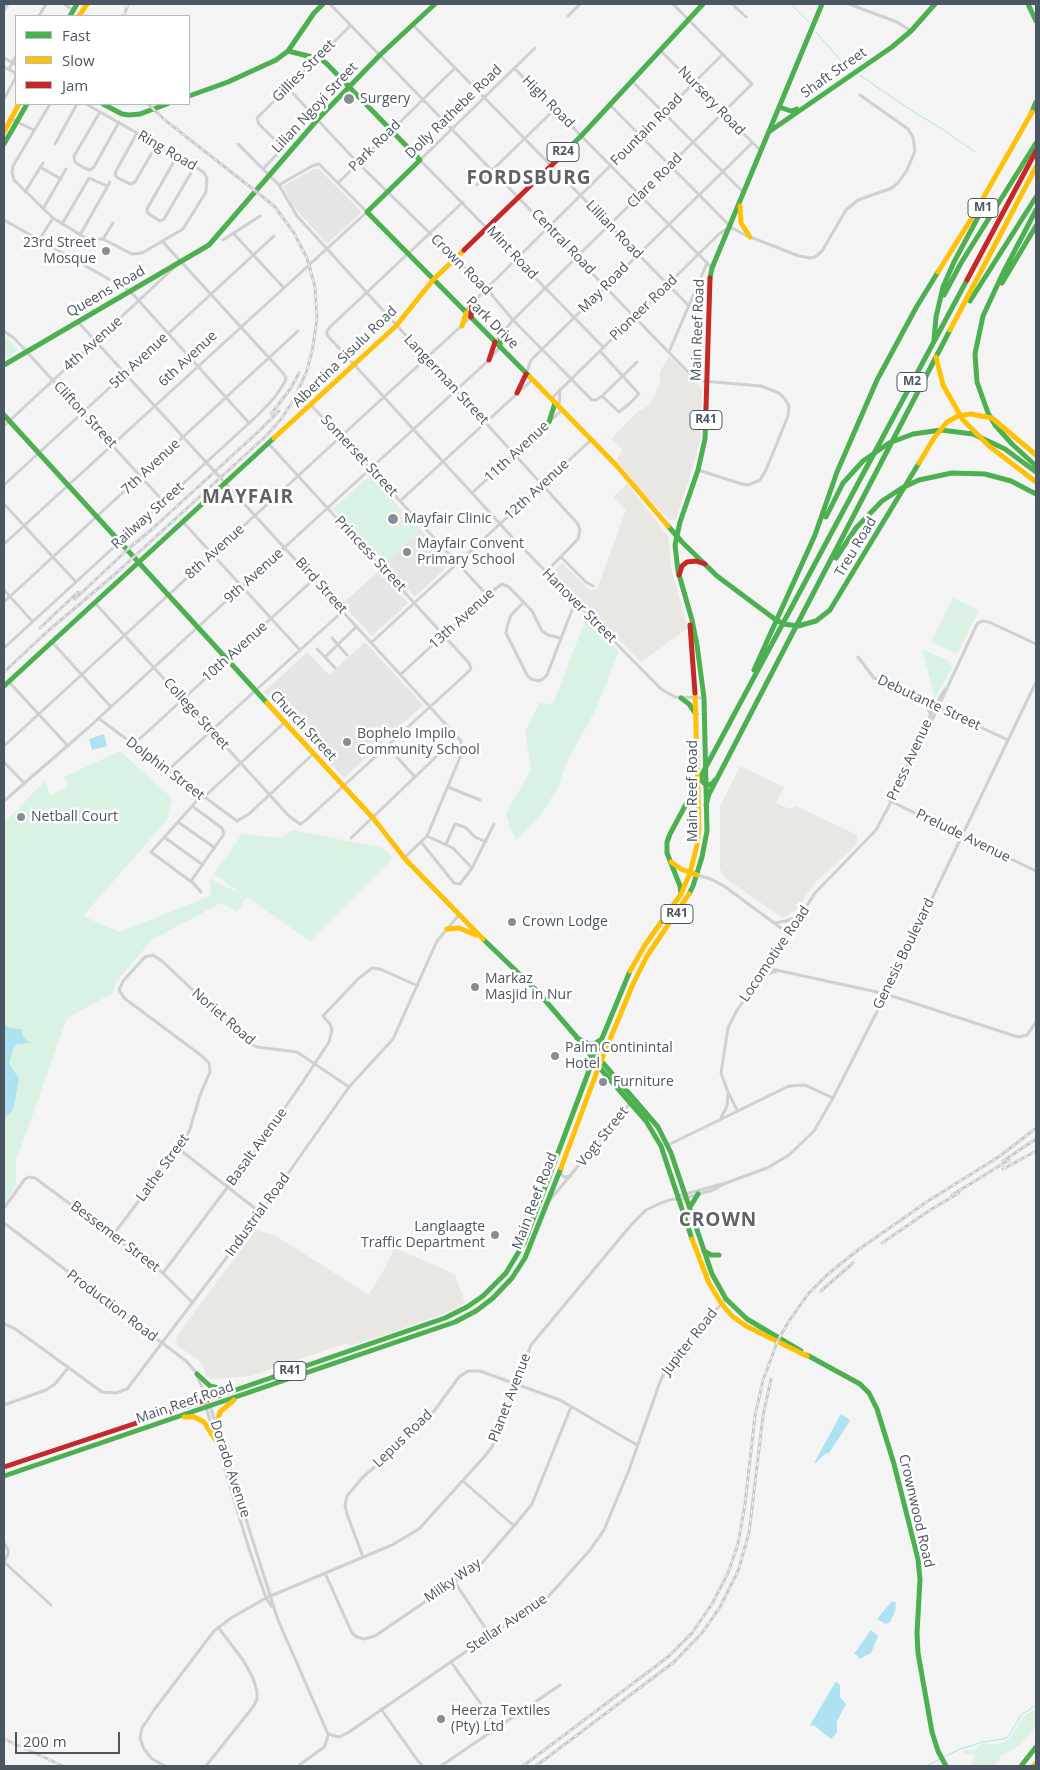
<!DOCTYPE html>
<style>
body{margin:0}
#map{position:relative;width:1040px;height:1770px;overflow:hidden;background:#f4f4f4;font-family:"Open Sans",sans-serif}
canvas{display:block}
.frame{position:absolute;inset:0;border:5px solid #4a5661;pointer-events:none}
.legend{position:absolute;left:15px;top:15px;width:175px;height:90px;box-sizing:border-box;background:#fff;border:1px solid #b7bbc0;margin:0;padding:6px 9px;list-style:none;font-size:15px;color:#4a5661}
.legend li{display:flex;align-items:center;gap:10px;height:25px}
.legend b{width:25px;border:1px solid #b7bbc0}
.scale{position:absolute;left:15px;top:1732px;width:105px;height:22px;box-sizing:border-box;border:2px solid #4a5661;border-top:0;padding-left:6px;font-size:15px;line-height:18px;white-space:nowrap;color:#4a5661;-webkit-text-stroke:4px #fff;paint-order:stroke}
</style>
<div id="map">
<canvas width="1040" height="1770"></canvas>
<div class="frame"></div>
<ul class="legend">
<li><b style="height:6px;background:#4caf50"></b>Fast</li>
<li><b style="height:6px;background:#ffc107"></b>Slow</li>
<li><b style="height:6px;background:#c62828"></b>Jam</li>
</ul>
<div class="scale">200 m</div>
</div>
<script>
const g = document.querySelector('canvas').getContext('2d');
g.lineJoin = 'round';
function fillPath(path, color) { g.fillStyle = color; g.fill(path, 'evenodd'); }
const poly = rows => new Path2D(rows.map(r => 'M' + r).join(''));
function trace(path, color, width, dash) { g.strokeStyle = color; g.lineWidth = width; g.lineCap = dash ? 'butt' : 'round'; g.setLineDash(dash || []); g.stroke(path); }
function drawText(font, color, halo, rows, align = 'center') {
  g.font = font + ' "Open Sans",sans-serif'; g.lineWidth = 5; g.setLineDash([]); g.textBaseline = 'middle'; g.strokeStyle = halo; g.fillStyle = color; for (const [text, x, y, turn = 0] of rows) {
    g.save(); g.translate(x, y); g.rotate((+turn || 0) * Math.PI / 180); g.textAlign = isNaN(turn) ? turn : align; if (halo) g.strokeText(text, 0, 0); g.fillText(text, 0, 0); g.restore();
  }
}
const commercial = poly([
 [669,356,702,389,701,436,695,460,676,519,670,520,644,495,616,460,623,450,611,439,637,412,650,405,660,383,660,372],
 [627,484,668,536,671,568,688,628,641,662,553,573,554,570,562,563,590,590,597,589,626,510,613,497],
 [740,766,784,787,776,803,790,809,796,806,857,835,857,844,815,883,796,910,783,918,725,878,720,869,720,806],
 [256,1230,276,1236,369,1295,387,1264,394,1248,455,1274,465,1303,446,1313,384,1335,349,1346,347,1343,250,1376,213,1379,206,1376,202,1363,177,1345,176,1337,213,1287,215,1288,215,1284]
]);
const education = poly([
 [314,169,319,169,362,212,327,244,293,206,283,186],
 [387,518,399,530,411,519,451,563,415,597,363,540],
 [379,571,408,603,372,636,342,604],
 [365,642,423,705,344,778,264,692,307,652,329,675]
]);
const medical = poly([
 [399,507,411,519,399,530,387,518]
]);
const green = poly([
 [4,335,17,348,17,351,4,359],
 [370,475,399,507,387,518,399,530,411,519,421,530,385,564,333,509],
 [953,598,979,610,958,652,955,653,931,642],
 [586,618,600,631,599,634,602,637,605,636,618,651,618,654,596,709,567,762,557,789,540,816,516,840,508,825,509,823,506,813,531,770,525,732,539,703,553,704],
 [922,649,951,662,951,665,952,668,935,698],
 [120,751,172,798,166,821,83,916,119,932,211,896,210,879,241,894,214,874,242,834,282,838,292,830,383,848,393,858,310,941,247,897,237,912,221,903,153,939,116,981,113,993,67,1018,16,1161,16,1186,4,1204,4,823,45,781,50,795,68,787,64,777],
 [1036,1708,1036,1727,1021,1744,1001,1756,994,1766,971,1766,975,1756,972,1754,963,1753,966,1750,974,1750,983,1743,993,1745,1002,1743,1010,1738,1024,1716]
]);
const water = poly([
 [104,734,107,746,92,750,89,739],
 [4,1024,9,1028,21,1029,23,1037,30,1043,16,1044,13,1050,9,1063,19,1079,13,1110,4,1118],
 [841,1414,850,1420,848,1424,829,1453,825,1454,817,1462,814,1463],
 [891,1602,896,1602,895,1612,890,1622,886,1624,877,1619],
 [871,1630,878,1636,871,1653,859,1659,857,1655,854,1654],
 [837,1682,840,1685,840,1697,846,1704,837,1721,837,1732,831,1739,815,1726,810,1725,835,1683]
]);
const stream = poly([
 [791,4,809,22],
 [816,32,849,70],
 [860,75,909,109,942,129,975,152],
 [926,1766,960,1749,983,1742,1004,1739,1008,1737,1021,1715,1036,1705]
]);
const street = poly([
 [64,4,73,10],
 [330,4,688,372,702,381,761,386,779,393,785,399,789,406,788,416,766,470,760,480,748,485,742,484,698,470],
 [732,4,746,17],
 [849,4,897,22,911,31],
 [4,11,8,4],
 [39,16,46,4],
 [568,16,580,4],
 [413,25,689,306],
 [535,48,420,160,604,348],
 [660,50,761,151],
 [4,58,16,65],
 [4,67,14,72,16,77,4,99],
 [9,69,16,56],
 [515,69,712,268],
 [632,81,744,193],
 [287,87,357,162,486,288,513,320,592,400,596,400,602,396,637,362],
 [50,104,13,166,12,173,14,180,53,218,84,237,89,239,103,239,132,254,142,253,183,229,206,192,207,178,204,173,195,166,86,104],
 [610,105,732,228,745,235,799,256,810,258,815,257,822,251,846,210,858,200,892,188,898,183,907,170,915,151,913,137,908,129,860,95],
 [100,112,74,156,75,162,84,168,90,170,94,167,119,122],
 [11,119,34,130],
 [137,133,116,171,115,175,118,178,130,184,135,182,157,144],
 [55,144,77,104],
 [238,144,279,185,297,216,578,524,580,530,578,539,546,572],
 [283,148,259,124,257,118,351,25],
 [177,156,147,209,147,212,149,214,160,221,164,219,195,166],
 [40,167,61,179],
 [263,169,299,131],
 [339,182,455,68],
 [477,185,555,109],
 [25,192,43,163],
 [463,202,330,327,327,331,327,335,514,539,661,689,675,697,704,698],
 [43,209,66,169],
 [4,220,130,291,249,423],
 [62,224,89,178,107,186],
 [233,233,283,287],
 [80,235,110,182],
 [103,239,113,223],
 [39,240,53,218],
 [223,240,260,216],
 [464,311,723,54],
 [78,322,461,741,461,755,427,836,404,858],
 [4,331,15,339,164,502],
 [495,342,513,320,752,84,673,4],
 [600,351,639,394,628,405,619,412,602,396],
 [669,352,707,263],
 [526,374,531,360,752,143],
 [551,399,719,234,728,228],
 [311,405,487,595],
 [559,407,560,389],
 [4,426,179,263],
 [4,485,274,236],
 [472,493,562,410],
 [400,501,532,380],
 [4,504,76,582],
 [183,522,300,650],
 [4,544,367,212,319,164,312,166,279,185],
 [561,557,586,582,593,586],
 [4,590,33,622],
 [4,602,298,331],
 [524,602,511,615,507,627,506,633,527,675,531,679,538,681,543,679,547,675,575,602],
 [95,603,289,816,300,824,305,821,466,674,471,669,469,663,268,443],
 [332,638,347,655],
 [52,642,111,707],
 [372,642,591,440],
 [4,648,259,414,275,397,285,382,286,378,283,373,163,242],
 [317,649,325,657],
 [858,657,874,678,1008,740],
 [335,668,325,657,357,626],
 [401,674,487,595,502,584,509,587,532,611,542,631,548,635,560,638],
 [9,682,68,746],
 [930,714,927,703,937,702],
 [98,718,237,821,249,814,313,754],
 [133,745,314,579],
 [4,746,471,317],
 [387,746,415,777],
 [4,762,24,783],
 [168,770,343,611],
 [448,787,480,800],
 [203,798,285,722],
 [4,801,88,728,285,547,489,360,500,347],
 [890,801,1036,871],
 [890,802,935,706,945,689],
 [178,822,215,848],
 [427,836,453,848,472,868],
 [164,837,203,865],
 [351,838,437,756],
 [422,843,454,883,460,884,472,868,494,824],
 [446,844,455,824,465,827,475,837,486,842],
 [697,875,711,879,724,886,789,934],
 [191,881,224,834,222,828,192,806],
 [201,892,193,883,151,852,201,796],
 [774,923,786,921,802,915],
 [767,968,886,994,1018,1037,1027,1035,1036,1022],
 [764,975,777,971],
 [737,1110,728,1092,721,1073,728,1028,737,1010,767,968,815,893,876,830,911,765,977,624,982,621,989,622,1036,644],
 [720,1120,727,1106,728,1093],
 [668,1145,789,1086,805,1085,833,1098],
 [179,1149,261,1213],
 [559,1172,564,1177,571,1176],
 [678,1196,726,1183,767,1168,789,1155,814,1131,833,1098,886,994,1036,682],
 [550,1200,630,1103],
 [4,1208,25,1179,29,1177,35,1178,163,1273,193,1303],
 [4,1223,186,1361,195,1371,210,1406,278,1620,328,1734],
 [113,1235,184,1141,190,1129,200,1095,210,1072,209,1063,202,1056,124,998,119,990,123,981,145,957,153,955,162,961,249,1043,257,1047,297,1052,349,1087],
 [163,1273,254,1152,302,1083,329,1042,332,1030,330,1024,323,1016,358,979,372,968,380,969,418,986],
 [4,1324,14,1328,102,1392,116,1393,127,1389,258,1216,349,1087,393,1039,437,941,459,915],
 [205,1399,206,1407,249,1549,266,1598,272,1607],
 [4,1405,46,1390,55,1384,68,1368],
 [463,1481,514,1526],
 [4,1543,8,1550,8,1554,4,1562,51,1605],
 [363,1557,347,1514,345,1505,347,1496,363,1477,426,1422,459,1377,468,1371,480,1371,560,1400,637,1445],
 [325,1573,352,1633,357,1637,364,1639,375,1636,482,1563,514,1526,532,1504,571,1407],
 [454,1581,490,1635],
 [451,1662,498,1728],
 [381,1709,418,1761,423,1766],
 [328,1734,339,1737,349,1732,490,1635,547,1598,590,1550,604,1530,629,1470,660,1382,666,1369,699,1328,726,1299],
 [165,1766,152,1759,144,1749,140,1738,142,1728,154,1710,214,1631,231,1618,266,1598,392,1545,419,1529,484,1457,492,1447,531,1345,631,1225,646,1210,661,1203,673,1199,679,1200,713,1190,726,1183],
 [206,1766,253,1707,257,1699,257,1691,253,1678,243,1660,218,1627],
 [298,1766,324,1747,327,1740,328,1734],
 [441,1766,560,1685]
]);
const fast = poly([
 [1028,4,1036,21],
 [70,16,77,4],
 [288,51,320,59,326,63,420,160,367,212,530,377],
 [189,96,228,82,276,60,288,51,314,13,323,4],
 [103,104,122,114,129,115,140,114,167,104],
 [779,107,791,111,797,109],
 [1031,114,1036,102],
 [770,131,892,47,911,31,935,4],
 [4,144,27,104],
 [557,160,582,135,703,4],
 [1036,210,1003,273,983,316,975,354,977,382,988,413,995,425,1012,444,1036,466],
 [710,278,712,268,822,4],
 [1002,283,1036,226],
 [944,295,961,263,1036,143],
 [970,301,1036,197],
 [934,340,936,317,943,287,954,262,983,208],
 [500,347,501,333],
 [4,365,209,245,318,119,380,55,435,4],
 [4,415,267,703],
 [549,422,555,403],
 [826,517,843,483,863,461,889,443,913,434,941,430,973,434,1005,449,1036,472],
 [668,526,682,542,717,576,776,620,784,624,798,626,816,621,830,610,919,463],
 [836,558,856,528,882,501,902,488,919,480,952,473,985,474,1011,481,1036,494],
 [754,670,815,535,837,472,877,380,917,306,938,272],
 [4,686,274,438],
 [681,698,689,704,696,714],
 [698,777,706,785,712,784,715,780],
 [706,805,709,794,950,330],
 [681,894,680,886,667,853,667,842,670,834,967,280],
 [689,894,693,886,702,857,707,831,704,698,697,645,692,620,678,571,675,545,680,522,698,470,705,439,706,408],
 [483,939,537,991,587,1049,593,1060,646,1121,661,1146,692,1239],
 [577,1038,589,1044,594,1044,600,1040],
 [588,1050,596,1055,658,1127,671,1153,712,1274,726,1299,747,1319,801,1351],
 [690,1207,698,1194],
 [704,1251,711,1255,719,1255],
 [807,1355,860,1384,869,1393,877,1409,894,1464,918,1559,920,1580,917,1633,918,1653,932,1732,938,1751,946,1766],
 [197,1374,210,1386,226,1390],
 [221,1395,445,1318,467,1307,483,1296,506,1273,524,1243,593,1060,630,971],
 [4,1476,455,1322,476,1311,493,1298,512,1278,525,1258,561,1168],
 [1021,1766,1036,1747]
]);
const slow = poly([
 [79,16,87,4],
 [4,132,19,104],
 [740,206,741,223,750,237],
 [938,272,973,216,1032,112],
 [462,326,466,313],
 [950,330,1036,167],
 [936,357,943,385,963,420,989,446,1036,482],
 [530,377,616,465,668,526],
 [274,438,396,326,433,280,464,250],
 [919,463,934,438,947,422,958,416,971,414,992,418,1036,455],
 [267,703,373,818,406,860,483,939],
 [671,862,681,869,697,875],
 [447,929,459,928,476,935],
 [630,971,645,945,681,894,690,873,697,845,699,828,695,693],
 [561,1168,599,1066,633,984,647,956,689,894],
 [692,1239,709,1283,721,1303,732,1316,746,1326,807,1356],
 [184,1417,194,1417,204,1422,216,1441],
 [216,1426,220,1412,234,1400],
 [1033,1766,1036,1763]
]);
const jam = poly([
 [464,250,557,160],
 [967,280,1036,151],
 [471,317,472,302],
 [489,360,495,342],
 [517,393,526,374],
 [706,408,710,278],
 [679,575,682,566,687,562,696,561,705,564],
 [690,625,695,693],
 [4,1467,221,1395]
]);
const rail = poly([
 [124,16,128,4],
 [271,414,291,388,299,373],
 [75,599,128,549,151,530,258,432,279,411],
 [40,628,78,592],
 [4,672,49,630,114,575,267,435,282,418,294,399,306,373,312,352,317,319,315,287,307,258,294,233,275,207,263,197,165,120,148,104],
 [1003,1161,1036,1139],
 [1003,1169,1036,1151],
 [952,1195,1009,1160],
 [882,1243,930,1210,959,1193],
 [821,1291,853,1263],
 [4,1739,63,1766],
 [523,1766,668,1657,692,1633,712,1604,728,1573,738,1544,745,1504,755,1416,763,1380,778,1340,789,1321,808,1294,828,1274,858,1250,928,1201,1000,1156,1036,1128],
 [536,1766,674,1662,702,1633,720,1607,738,1571,749,1533,763,1416,771,1379]
]);
const markers = [
 [349,99,6,"#868d94"],
 [106,251,5,"#868d94"],
 [393,519,6,"#868d94"],
 [407,552,5,"#868d94"],
 [347,742,5,"#868d94"],
 [21,817,5,"#868d94"],
 [512,922,5,"#868d94"],
 [475,987,5,"#868d94"],
 [555,1056,5,"#868d94"],
 [603,1082,5,"#868d94"],
 [495,1235,5,"#868d94"],
 [441,1719,5,"#868d94"]
];
const shields = [
 [563,152,32],
 [983,208,30],
 [912,382,30],
 [706,420,32],
 [677,914,32],
 [290,1371,32]
];
const shieldNames = [
 ["R24",563,152],
 ["M1",983,208],
 ["M2",912,382],
 ["R41",706,420],
 ["R41",677,914],
 ["R41",290,1371]
];
const streetNames = [
 ["Gillies Street",304,71,-45],
 ["Shaft Street",834,73,-35],
 ["Nursery Road",711,101,46],
 ["High Road",548,102,45],
 ["Lilian Ngoyi Street",315,108,-47],
 ["Dolly Rathebe Road",454,112,-44],
 ["Fountain Road",647,130,-45],
 ["Park Road",375,146,-45],
 ["Ring Road",167,151,30],
 ["Clare Road",655,181,-45],
 ["Lillian Road",614,230,46],
 ["Central Road",563,242,46],
 ["Mint Road",512,253,47],
 ["Crown Road",461,265,45],
 ["May Road",604,288,-45],
 ["Queens Road",106,292,-30],
 ["Pioneer Road",644,308,-44],
 ["Park Drive",492,323,45],
 ["Main Reef Road",698,330,-88],
 ["4th Avenue",93,344,-42],
 ["Albertina Sisulu Road",345,357,-44],
 ["6th Avenue",188,359,-43],
 ["5th Avenue",139,361,-43],
 ["Langerman Street",446,380,47],
 ["Clifton Street",85,415,47],
 ["11th Avenue",517,452,-43],
 ["Somerset Street",359,456,47],
 ["7th Avenue",151,467,-43],
 ["12th Avenue",537,490,-43],
 ["Railway Street",148,516,-42],
 ["Treu Road",856,547,-59],
 ["8th Avenue",215,552,-42],
 ["Princess Street",370,554,47],
 ["9th Avenue",254,576,-42],
 ["Bird Street",321,586,48],
 ["Hanover Street",579,606,45],
 ["13th Avenue",462,619,-42],
 ["10th Avenue",235,652,-42],
 ["Debutante Street",929,703,25],
 ["College Street",196,714,48],
 ["Church Street",303,726,47],
 ["Press Avenue",910,760,-65],
 ["Dolphin Street",165,769,37],
 ["Main Reef Road",693,791,-90],
 ["Prelude Avenue",963,836,26],
 ["Locomotive Road",775,954,-56],
 ["Genesis Boulevard",904,954,-64],
 ["Noriet Road",223,1017,41],
 ["Vogt Street",603,1137,-51],
 ["Basalt Avenue",257,1147,-54],
 ["Lathe Street",163,1168,-54],
 ["Main Reef Road",535,1201,-69],
 ["Industrial Road",258,1215,-54],
 ["Bessemer Street",115,1237,37],
 ["Production Road",112,1306,37],
 ["Jupiter Road",690,1342,-52],
 ["Planet Avenue",510,1398,-69],
 ["Main Reef Road",185,1403,-19],
 ["Lepus Road",403,1439,-44],
 ["Dorado Avenue",230,1469,72],
 ["Crownwood Road",916,1511,77],
 ["Milky Way",453,1581,-35],
 ["Stellar Avenue",507,1624,-34]
];
const poiNames = [
 ["Surgery",360,99],
 ["23rd Street",96,243,"right"],
 ["Mosque",96,259,"right"],
 ["Mayfair Clinic",404,519],
 ["Mayfair Convent",417,544],
 ["Primary School",417,560],
 ["Bophelo Impilo",357,734],
 ["Community School",357,750],
 ["Netball Court",31,817],
 ["Crown Lodge",522,922],
 ["Markaz",485,979],
 ["Masjid in Nur",485,995],
 ["Palm Continintal",565,1048],
 ["Hotel",565,1064],
 ["Furniture",613,1082],
 ["Langlaagte",485,1227,"right"],
 ["Traffic Department",485,1243,"right"],
 ["Heerza Textiles",451,1711],
 ["(Pty) Ltd",451,1727]
];
const districtNames = [
 ["FORDSBURG",529,179],
 ["MAYFAIR",248,498],
 ["CROWN",718,1221]
];
fillPath(commercial, '#e8e7e3');
fillPath(education, '#e6e5e6');
fillPath(medical, '#f1e7e6');
fillPath(green, '#d9f2e3');
fillPath(water, '#aee2f0');
trace(stream, '#aee2f0', 1);
trace(street, '#ced0d2', 3);
trace(fast, '#4caf50', 5);
trace(slow, '#ffc107', 5);
trace(jam, '#c62828', 5);
trace(rail, '#c9cacc', 3);
trace(rail, '#fff', 1, [4]);
for (const [x, y, r, color] of markers) { const dot = new Path2D(); dot.arc(x, y, r, 0, 2 * Math.PI); g.fillStyle = color; g.fill(dot); trace(dot, '#fff', 2); }
for (const [x, y, w] of shields) { const box = new Path2D(); box.roundRect(x - w / 2, y - 9.5, w, 19, 4); g.fillStyle = '#fff'; g.fill(box); trace(box, '#4a5661', 1); }
drawText('bold 12px', '#4a5661', null, shieldNames);
drawText('14px', '#4a5661', '#fff', streetNames);
drawText('14px', '#4a5661', '#fff', poiNames, 'left');
g.letterSpacing = '1px';
drawText('bold 19px', '#5f6368', '#fff', districtNames);
g.letterSpacing = '0px';
</script>
